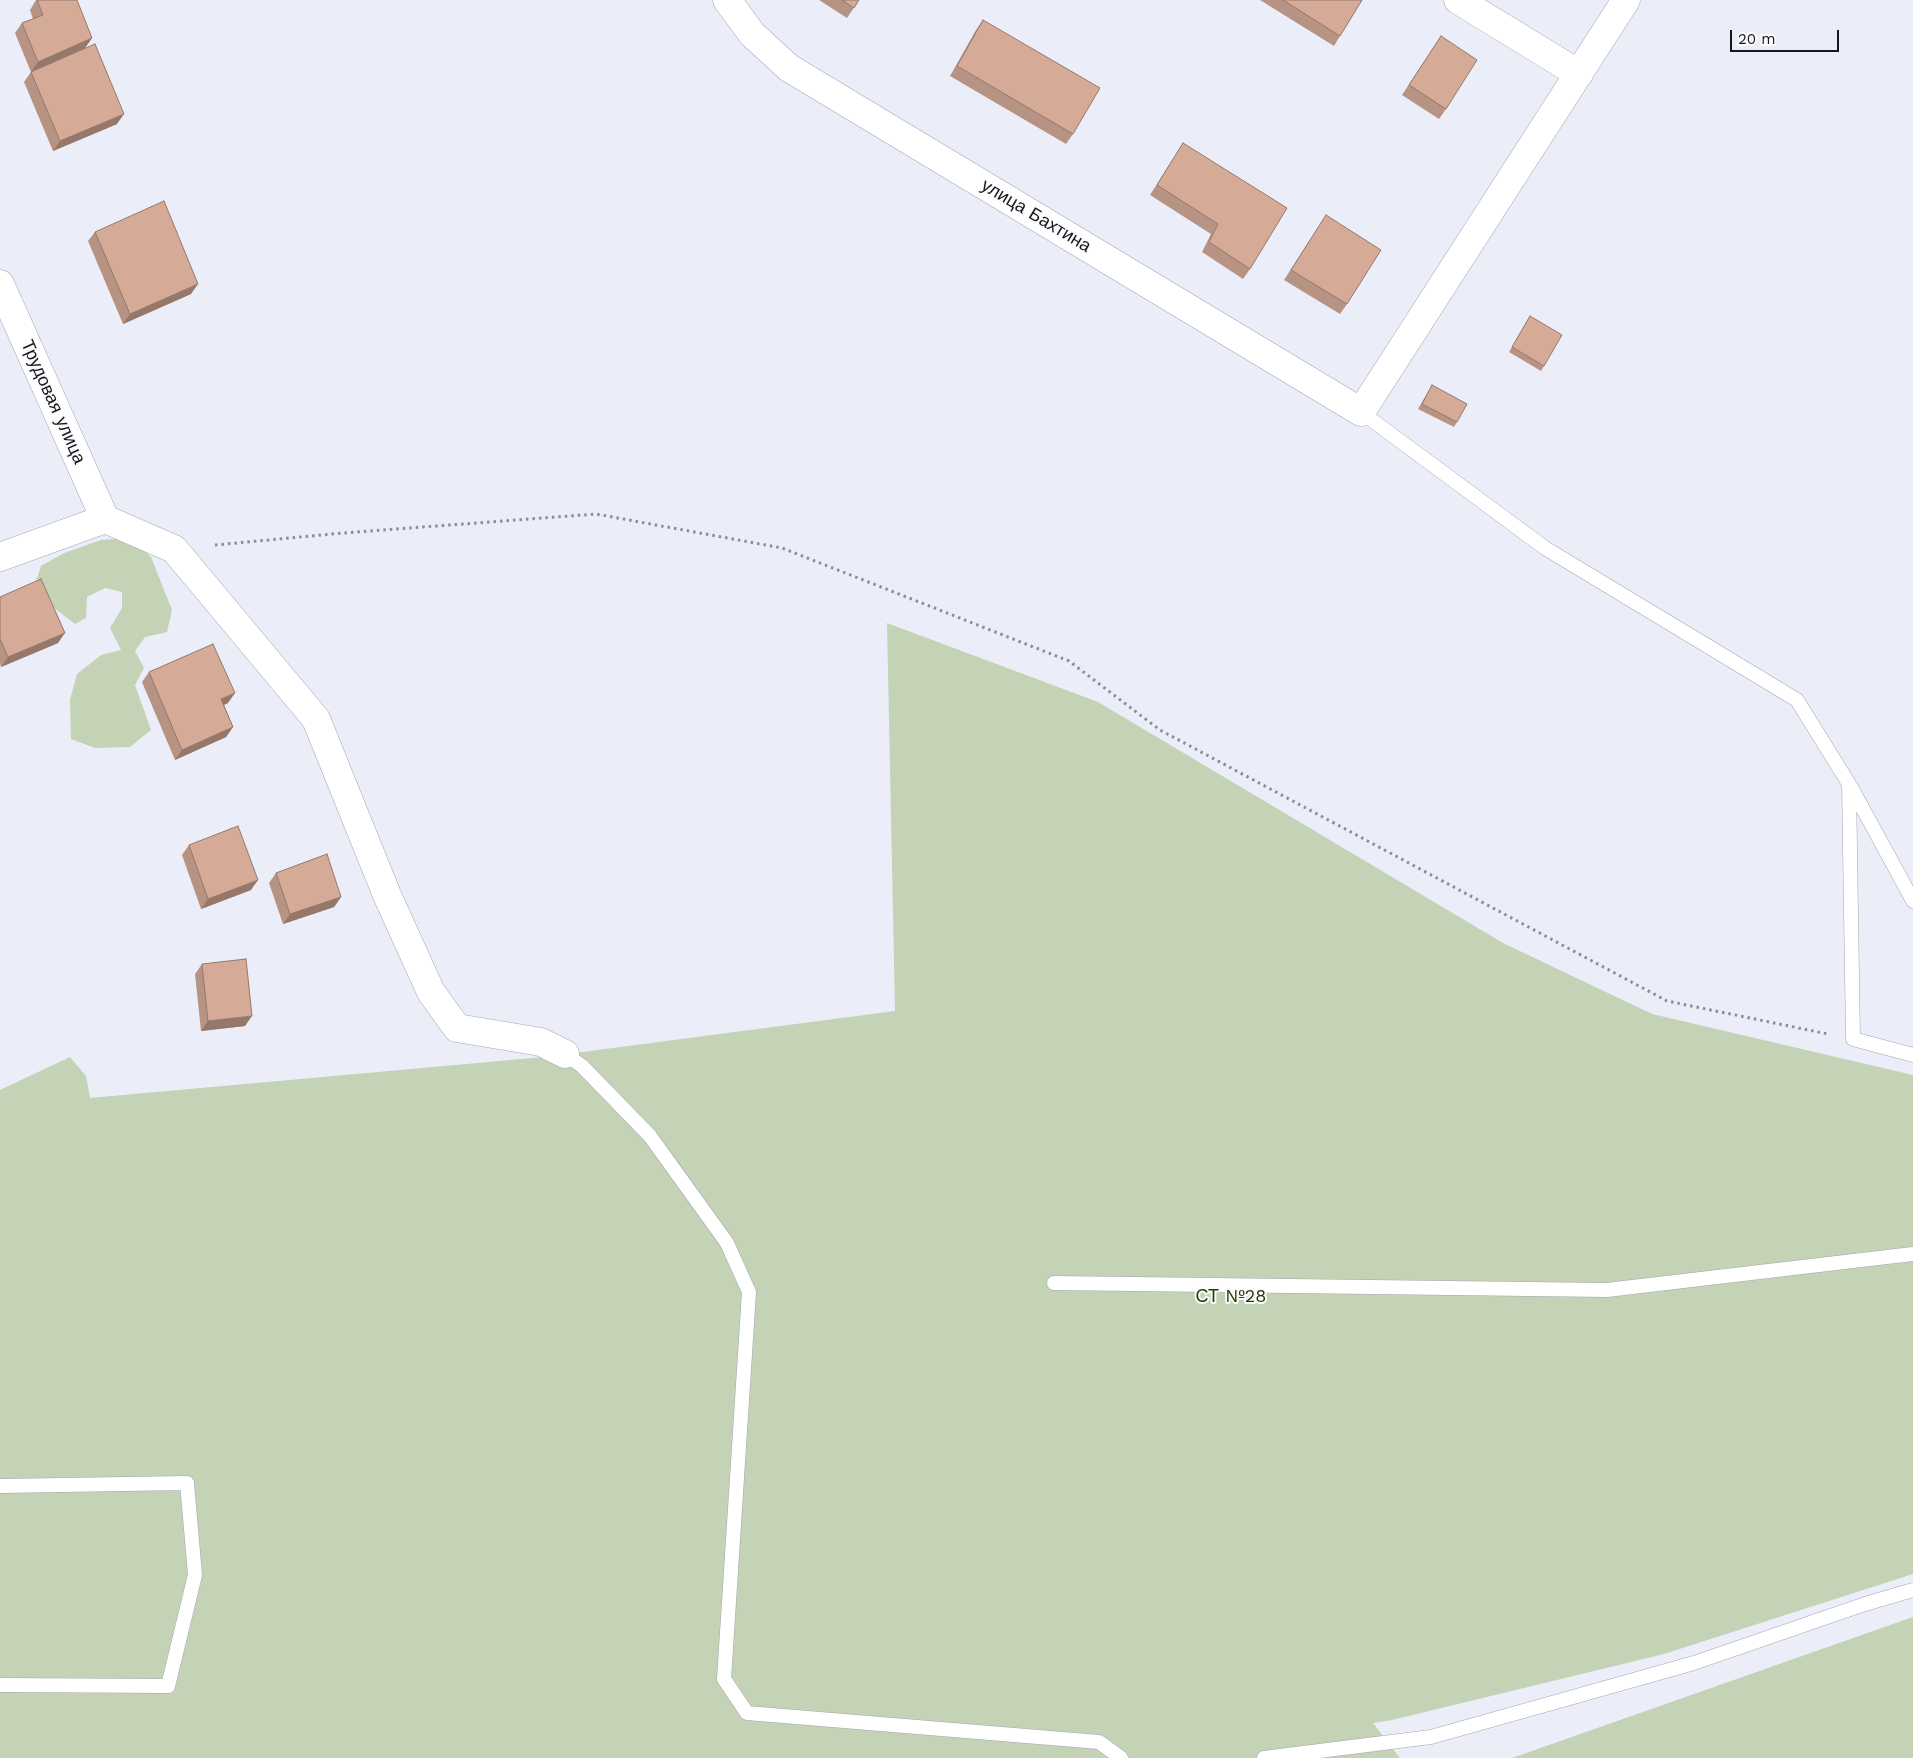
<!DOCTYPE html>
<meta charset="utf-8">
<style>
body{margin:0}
#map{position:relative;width:1913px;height:1758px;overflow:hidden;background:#ebeef9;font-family:"Work Sans",sans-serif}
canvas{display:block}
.scale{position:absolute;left:1730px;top:30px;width:109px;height:22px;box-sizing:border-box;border:2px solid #16171b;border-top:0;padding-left:6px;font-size:15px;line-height:18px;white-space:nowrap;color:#16171b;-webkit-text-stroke:4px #fbfbfe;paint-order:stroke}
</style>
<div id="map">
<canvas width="1913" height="1758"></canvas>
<div class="scale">20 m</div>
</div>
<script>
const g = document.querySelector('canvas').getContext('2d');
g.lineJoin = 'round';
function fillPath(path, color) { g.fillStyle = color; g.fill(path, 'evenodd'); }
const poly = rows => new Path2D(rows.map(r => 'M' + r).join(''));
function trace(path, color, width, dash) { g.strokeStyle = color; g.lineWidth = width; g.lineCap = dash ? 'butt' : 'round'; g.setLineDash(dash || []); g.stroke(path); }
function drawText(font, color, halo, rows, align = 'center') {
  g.font = font + ' "Work Sans",sans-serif'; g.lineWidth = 4; g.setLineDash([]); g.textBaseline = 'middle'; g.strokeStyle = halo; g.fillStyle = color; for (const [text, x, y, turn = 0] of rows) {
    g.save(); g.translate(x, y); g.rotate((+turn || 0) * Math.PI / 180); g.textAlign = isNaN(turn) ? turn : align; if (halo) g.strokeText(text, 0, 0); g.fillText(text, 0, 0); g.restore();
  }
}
const green = poly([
 [130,538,151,557,172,610,167,632,145,637,135,651,144,668,135,685,151,730,130,747,95,748,71,739,70,700,77,674,101,655,121,650,110,628,122,608,122,592,105,588,87,597,86,618,75,624,49,604,36,581,41,566,64,553,101,540],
 [887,623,1098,702,1503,943,1652,1014,1913,1075,1913,1574,1664,1654,1392,1720,1373,1723,1400,1758,0,1758,0,1090,70,1057,86,1076,90,1098,544,1057,895,1011],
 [1913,1617,1913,1758,1512,1758]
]);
const path = poly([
 [215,545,343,533,596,514,782,548,1069,661,1160,730,1667,1001,1828,1034]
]);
const service = poly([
 [1361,412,1545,548,1797,700,1849,784,1853,1039,1913,1055],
 [1851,787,1913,901],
 [565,1054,582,1066,650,1136,727,1243,749,1292,724,1679,747,1713,1099,1742,1121,1758],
 [1054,1283,1607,1290,1913,1254],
 [0,1486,187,1483,195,1575,168,1686,0,1685],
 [1264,1758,1431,1737,1694,1663,1865,1604,1913,1590]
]);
const minor = poly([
 [727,0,752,34,789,68,1361,412,1626,0],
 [1458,0,1579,74],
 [0,284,105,519],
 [0,557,105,519,174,549,316,719,387,895,431,992,457,1028,541,1042,565,1054]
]);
const wall = poly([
 [36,0,92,38,85,48,31,72,15,33,22,23,33,19,30,10],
 [819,0,859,0,847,18],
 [1260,0,1362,0,1340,36,1334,46],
 [983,20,1073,134,1066,144,950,76,976,30],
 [1441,36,1446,109,1439,119,1402,95],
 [31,72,117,124,53,151,24,82],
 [1183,143,1250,269,1243,279,1202,252,1211,234,1150,195],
 [1326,215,1347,304,1340,314,1284,280],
 [95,232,191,294,123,324,88,241],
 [1530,316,1544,366,1541,371,1509,352],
 [1432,385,1457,422,1454,427,1418,409],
 [0,597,58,643,1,667,0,664],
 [149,672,228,703,224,705,233,727,226,737,175,760,142,682],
 [189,845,251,890,201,909,182,855],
 [276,873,341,897,334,907,283,924,269,883],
 [202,964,245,1026,201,1031,195,974]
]);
const shadedWall = poly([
 [92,38,85,48,31,72,38,62],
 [124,114,117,124,53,151,60,141],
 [198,284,191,294,123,324,130,314],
 [65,633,58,643,1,667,8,657],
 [235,693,228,703,214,709,221,699],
 [233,727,226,737,175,760,182,750],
 [258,880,251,890,201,909,208,899],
 [341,897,334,907,283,924,290,914],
 [252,1016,245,1026,201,1031,208,1021]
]);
const building = poly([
 [37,0,77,0,92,38,38,62,22,23,43,15,37,0],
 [842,0,859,0,854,8,842,0],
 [1283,0,1362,0,1340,36,1283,0],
 [983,20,1100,88,1073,134,957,66,983,20],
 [1441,36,1477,60,1446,109,1409,85,1441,36],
 [95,44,124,114,60,141,31,72,95,44],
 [1183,143,1287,208,1250,269,1209,242,1218,224,1157,185,1183,143],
 [164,201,198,284,130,314,95,232,164,201],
 [1326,215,1381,250,1347,304,1291,270,1326,215],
 [1530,316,1562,335,1544,366,1512,347,1530,316],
 [1432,385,1467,404,1457,422,1422,404,1432,385],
 [41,579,65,633,8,657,0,639,0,597,41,579],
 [213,644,235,693,221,699,233,727,182,750,149,672,213,644],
 [238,826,258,880,208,899,189,845,238,826],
 [327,854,341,897,290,914,276,873,327,854],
 [246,959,252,1016,208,1021,202,964,246,959]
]);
const streetNames = [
 ["улица Бахтина",1036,216,31],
 ["Трудовая улица",53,402,66]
];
const parkNames = [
 ["СТ №28",1231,1297]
];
fillPath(green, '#c4d2b6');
trace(service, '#a4a6b1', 15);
trace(minor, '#a4a6b1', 29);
trace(path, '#8c8e96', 3, [2.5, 4]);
trace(service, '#fff', 14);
trace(minor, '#fff', 28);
fillPath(wall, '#b79383');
fillPath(shadedWall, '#95786a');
fillPath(building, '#d5ab98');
trace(building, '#95786a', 1);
drawText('18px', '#16171b', '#fbfbfe', streetNames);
drawText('18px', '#263d01', '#fbfbfe', parkNames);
</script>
